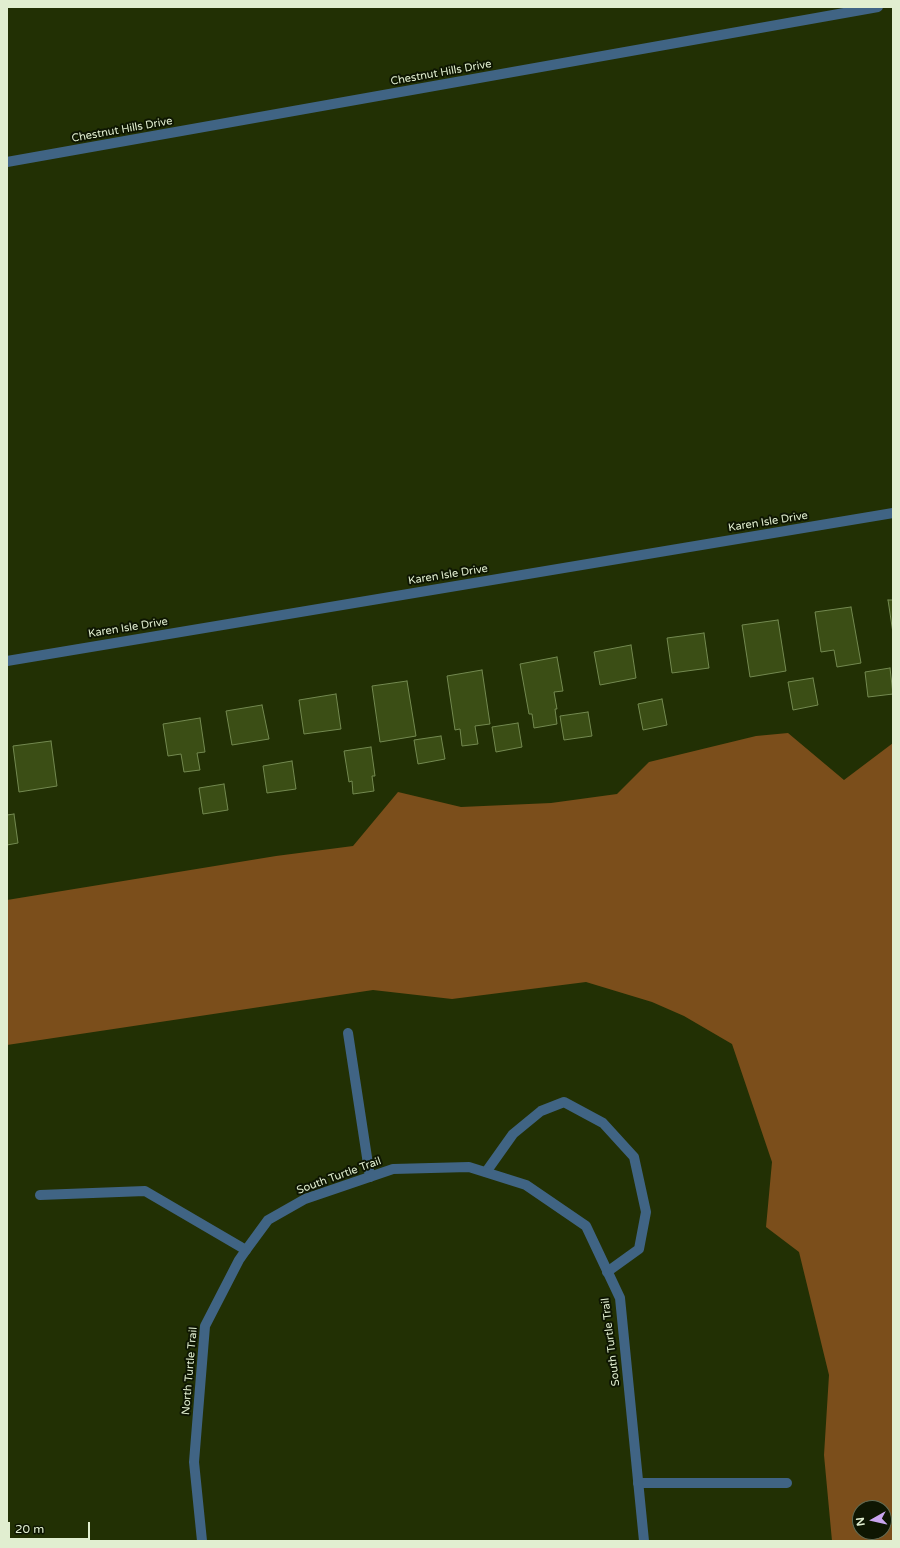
<!DOCTYPE html>
<style>
body{margin:0}
#map{position:relative;width:900px;height:1548px;overflow:hidden;background:#223004;font-family:"Varela Round",sans-serif}
canvas{display:block}
.frame{position:absolute;inset:0;border:8px solid #e1eed0;pointer-events:none}
.north{position:absolute;left:852px;top:1500px;width:40px;height:40px;box-sizing:border-box;background:#0e1602;border:1px solid #626c54;border-radius:50%;rotate:262deg;font-size:11px;font-weight:700;line-height:16px;text-align:center;color:#e1eed0}
.north::after{content:'';display:block;margin:auto;width:14px;height:18px;background:#c9a5ee;clip-path:polygon(50% 0,100% 100%,50% 72%,0 100%)}
.scale{position:absolute;left:8px;top:1522px;width:82px;height:18px;box-sizing:border-box;border:2px solid #e1eed0;border-top:0;padding-left:5px;font-size:12px;line-height:14px;white-space:nowrap;color:#e1eed0;-webkit-text-stroke:3px #0e1602;paint-order:stroke}
</style>
<div id="map">
<canvas width="900" height="1548"></canvas>
<div class="frame"></div>
<div class="north">N</div>
<div class="scale">20 m</div>
</div>
<script>
const g = document.querySelector('canvas').getContext('2d');
g.lineJoin = 'round';
function fillPath(path, color) { g.fillStyle = color; g.fill(path, 'evenodd'); }
const poly = rows => new Path2D(rows.map(r => 'M' + r).join(''));
function trace(path, color, width, dash) { g.strokeStyle = color; g.lineWidth = width; g.lineCap = dash ? 'butt' : 'round'; g.setLineDash(dash || []); g.stroke(path); }
function drawText(font, color, halo, rows, align = 'center') {
  g.font = font + ' "Varela Round",sans-serif'; g.lineWidth = 4; g.setLineDash([]); g.textBaseline = 'middle'; g.strokeStyle = halo; g.fillStyle = color; for (const [text, x, y, turn = 0] of rows) {
    g.save(); g.translate(x, y); g.rotate((+turn || 0) * Math.PI / 180); g.textAlign = isNaN(turn) ? turn : align; if (halo) g.strokeText(text, 0, 0); g.fillText(text, 0, 0); g.restore();
  }
}
const forest = poly([
 [788,733,844,780,893,743,893,1541,832,1541,824,1455,829,1375,799,1252,766,1227,772,1162,732,1044,684,1016,652,1002,586,982,452,999,373,990,7,1045,7,900,276,856,353,846,398,792,461,807,551,803,617,794,649,762,756,736],
 [860,1508,884,1508,884,1532,860,1532]
]);
const building = poly([
 [888,600,893,600,893,633,888,600],
 [851,607,861,663,837,667,834,650,821,652,815,612,851,607],
 [778,620,786,671,750,677,742,625,778,620],
 [704,633,709,668,672,673,667,638,704,633],
 [631,645,636,678,600,685,594,652,631,645],
 [557,657,563,691,554,692,557,709,555,709,557,724,534,728,532,714,529,714,520,664,557,657],
 [890,668,893,694,868,697,865,672,890,668],
 [482,670,490,724,475,726,478,744,462,746,460,729,455,730,447,676,482,670],
 [813,678,818,705,793,710,788,682,813,678],
 [407,681,416,736,380,742,372,686,407,681],
 [336,694,341,729,304,734,299,700,336,694],
 [662,699,667,725,643,730,638,704,662,699],
 [262,705,269,739,232,745,226,711,262,705],
 [588,712,592,736,564,740,560,716,588,712],
 [200,718,205,752,197,753,200,770,184,772,181,754,168,756,163,724,200,718],
 [518,723,522,747,496,752,492,727,518,723],
 [441,736,445,759,418,764,414,740,441,736],
 [51,741,57,786,19,792,13,746,51,741],
 [371,747,375,776,372,776,374,791,353,794,352,781,349,782,344,751,371,747],
 [292,761,296,789,267,793,263,766,292,761],
 [224,784,228,810,203,814,199,788,224,784],
 [14,814,18,843,7,845,7,815,14,814]
]);
const lane = poly([
 [348,1033,370,1177],
 [486,1172,513,1134,541,1111,564,1102,603,1123,634,1157,646,1212,639,1249,607,1272],
 [40,1195,145,1191,246,1250],
 [638,1483,787,1483]
]);
const street = poly([
 [7,162,878,7],
 [7,661,893,513],
 [202,1541,194,1462,205,1326,239,1260,246,1250,268,1220,305,1199,393,1169,469,1167,526,1185,586,1226,620,1298,644,1541]
]);
const streetNames = [
 ["Chestnut Hills Drive",441,73,-10],
 ["Chestnut Hills Drive",122,130,-10],
 ["Karen Isle Drive",768,522,-9],
 ["Karen Isle Drive",448,575,-9],
 ["Karen Isle Drive",128,628,-9],
 ["South Turtle Trail",339,1176,-20],
 ["South Turtle Trail",611,1342,-97],
 ["North Turtle Trail",190,1371,-85]
];
fillPath(forest, '#7b4e1b');
fillPath(building, '#3b4e15');
trace(building, '#738950', 1);
trace(lane, '#406484', 10);
trace(street, '#406484', 10);
drawText('11px', '#e1eed0', '#0e1602', streetNames);
</script>
